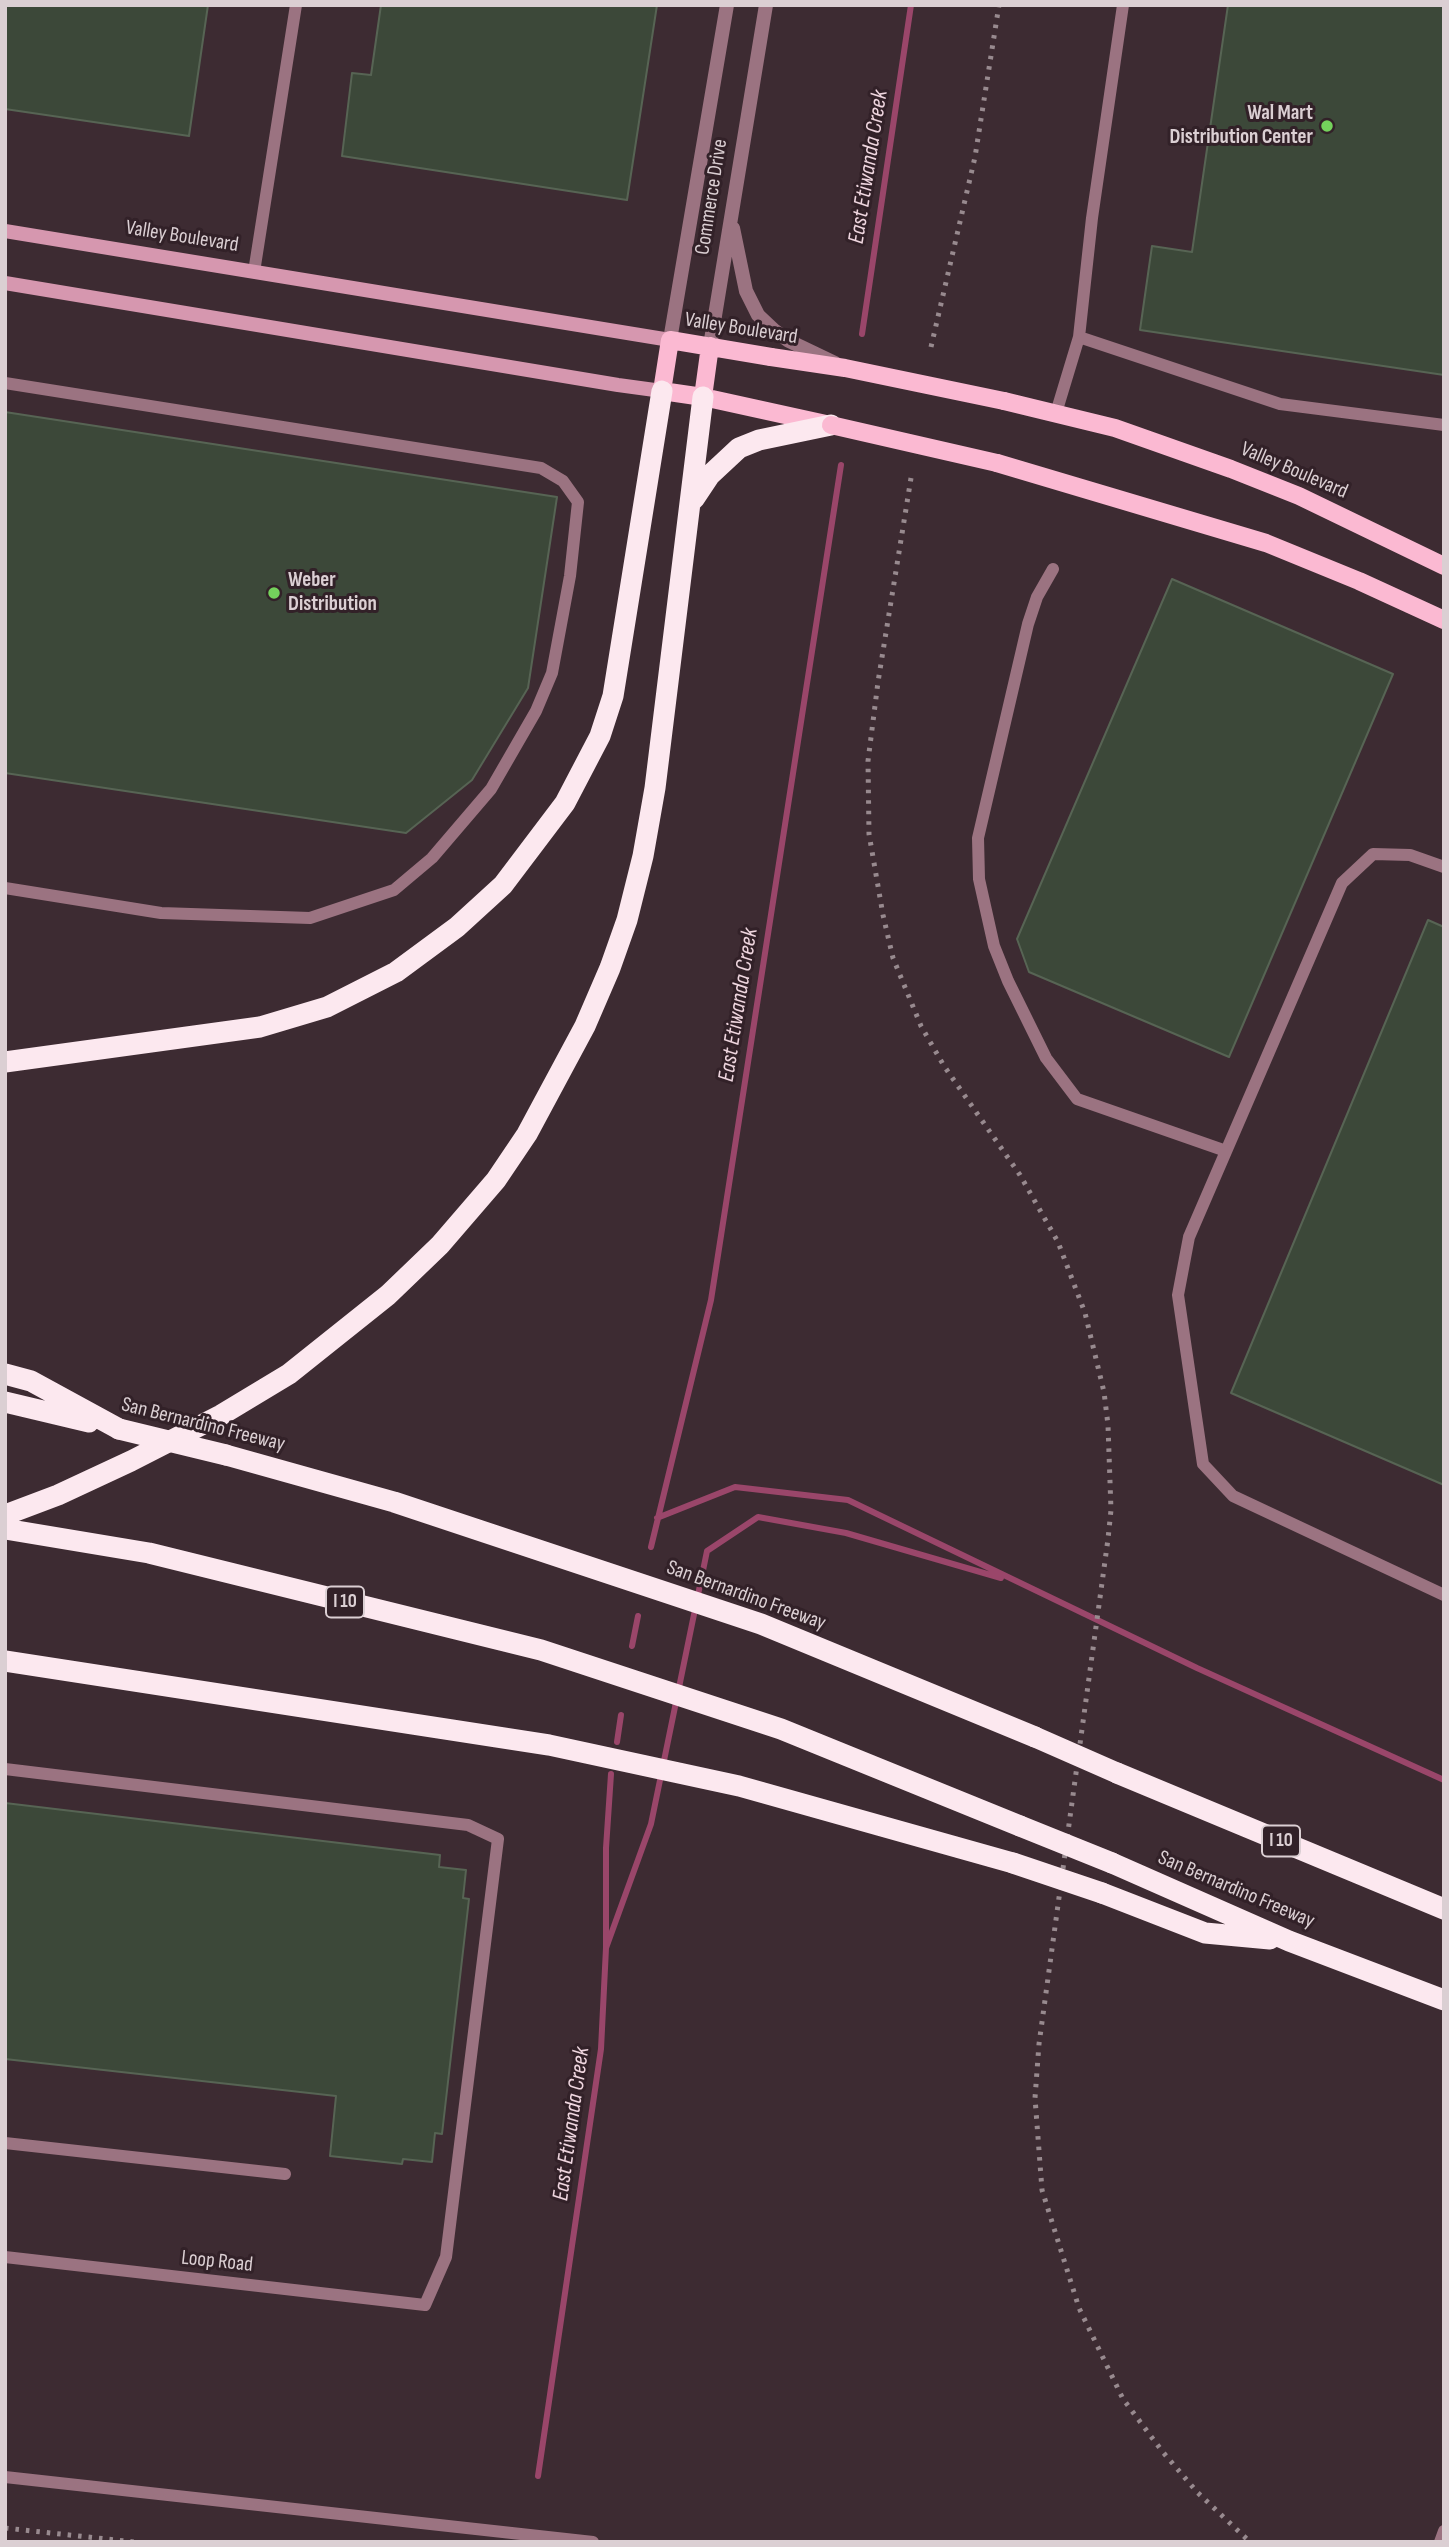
<!DOCTYPE html>
<style>
body{margin:0}
#map{position:relative;width:1449px;height:2547px;overflow:hidden;background:#3d2b32;font-family:"Sofia Sans Condensed",sans-serif}
canvas{display:block}
.frame{position:absolute;inset:0;border:7px solid #dbcfd3;pointer-events:none}
</style>
<div id="map">
<canvas width="1449" height="2547"></canvas>
<div class="frame"></div>
</div>
<script>
const g = document.querySelector('canvas').getContext('2d');
g.lineJoin = 'round';
const poly = rows => new Path2D(rows.map(r => 'M' + r).join(''));
function trace(path, color, width, dash) { g.strokeStyle = color; g.lineWidth = width; g.lineCap = dash ? 'butt' : 'round'; g.setLineDash(dash || []); g.stroke(path); }
function fillPath(path, color) { g.fillStyle = color; g.fill(path, 'evenodd'); }
function drawText(font, color, halo, rows, align = 'center') {
  g.font = font + ' "Sofia Sans Condensed",sans-serif'; g.lineWidth = 6; g.setLineDash([]); g.textBaseline = 'middle'; g.strokeStyle = halo; g.fillStyle = color; for (const [text, x, y, turn = 0] of rows) {
    g.save(); g.translate(x, y); g.rotate((+turn || 0) * Math.PI / 180); g.textAlign = isNaN(turn) ? turn : align; if (halo) g.strokeText(text, 0, 0); g.fillText(text, 0, 0); g.restore();
  }
}
const stream = poly([
 [862,334,911,5],
 [657,1518,735,1487,848,1500,1197,1668,1444,1780],
 [651,1547,711,1300,841,465],
 [632,1646,638,1616],
 [617,1742,621,1715],
 [606,1948,651,1824,707,1551,758,1517,846,1533,1001,1578],
 [538,2476,601,2049,606,1948,606,1848,611,1774]
]);
const building = poly([
 [5,5,208,5,189,136,5,109,5,5],
 [381,5,657,5,627,200,342,156,352,73,371,75,381,5],
 [1228,5,1444,5,1444,375,1140,330,1152,246,1192,252,1228,5],
 [5,412,557,497,528,688,472,780,406,833,5,773,5,412],
 [1172,579,1393,674,1229,1057,1029,972,1017,939,1172,579],
 [1428,920,1444,927,1444,1485,1231,1393,1428,920],
 [5,1803,440,1855,439,1867,466,1870,463,1898,469,1899,442,2134,435,2133,432,2162,403,2159,402,2164,330,2156,336,2096,5,2059,5,1803]
]);
const service = poly([
 [254,272,296,5],
 [1079,337,1280,404,1444,425],
 [5,383,541,468,563,481,578,502,570,576,552,673,536,711,491,789,432,858,394,890,310,918,161,913,5,888],
 [1056,413,1079,337,1092,218,1123,5],
 [1053,569,1037,597,1028,624,978,838,979,879,994,946,1008,981,1046,1058,1077,1099,1226,1151],
 [1444,867,1410,855,1373,854,1342,883,1189,1237,1178,1295,1203,1464,1233,1496,1444,1595],
 [5,1769,468,1825,498,1839,446,2257,425,2305,5,2257],
 [5,2143,285,2174],
 [5,2477,593,2542],
 [1440,2542,1444,2531]
]);
const tertiary = poly([
 [733,228,746,291,758,315,775,331,789,341,835,363],
 [670,340,727,5],
 [710,346,766,5]
]);
const secondary = poly([
 [5,231,670,340],
 [5,283,618,385,662,391]
]);
const primary = poly([
 [771,357,670,340,662,391,703,397,826,424],
 [703,397,710,346],
 [1004,401,1115,428,1231,469,1299,496,1444,566],
 [997,463,1266,543,1359,581,1444,620]
]);
const motorway = poly([
 [694,499,710,475,739,448,759,440,831,425],
 [5,1062,260,1027,327,1007,396,972,457,927,503,885,565,803,600,736,613,696,662,391],
 [5,1374,31,1381,119,1429],
 [5,1402,89,1422],
 [226,1455,394,1502,761,1624,1035,1737],
 [5,1515,58,1495,131,1461,221,1415,289,1374,388,1295,440,1245,496,1180,527,1134,585,1026,610,968,627,920,643,856,655,788,703,397],
 [5,1529,149,1553,541,1650,781,1729,1020,1826],
 [5,1661,549,1745,739,1786,1013,1863],
 [1117,1773,1444,1909],
 [1112,1863,1289,1941,1444,2000],
 [1102,1893,1205,1933,1270,1939]
]);
const rail = poly([
 [931,347,975,157,999,5],
 [911,478,878,682,868,761,869,834,883,915,893,958,921,1026,944,1066,1020,1175,1058,1242,1085,1313,1104,1392,1108,1425,1111,1510,1108,1539,1039,2044,1035,2098,1042,2190,1079,2308,1123,2399,1162,2451,1197,2492,1250,2542],
 [5,2528,134,2542]
]);
const primaryBridge = poly([
 [771,357,845,368,1004,401],
 [831,425,997,463]
]);
const motorwayBridge = poly([
 [119,1429,226,1455],
 [1035,1737,1117,1773],
 [1020,1826,1112,1863],
 [1013,1863,1102,1893]
]);
const markers = [
 [1327,126,7,"#74d25c"],
 [274,593,7,"#74d25c"]
];
const shields = [
 [345,1602,38],
 [1281,1841,38]
];
const shieldNames = [
 ["I 10",345,1602],
 ["I 10",1281,1841]
];
const poiNames = [
 ["Wal Mart",1313,114],
 ["Distribution Center",1313,138],
 ["Weber",288,581,"left"],
 ["Distribution",288,605,"left"]
];
const streetNames = [
 ["Commerce Drive",712,197,-81],
 ["Valley Boulevard",182,237,9],
 ["Valley Boulevard",741,329,9],
 ["Valley Boulevard",1294,471,23],
 ["San Bernardino Freeway",203,1425,14],
 ["San Bernardino Freeway",746,1596,20],
 ["San Bernardino Freeway",1236,1890,23],
 ["Loop Road",217,2262,6]
];
const waterNames = [
 ["East Etiwanda Creek",869,167,-81],
 ["East Etiwanda Creek",739,1005,-81],
 ["East Etiwanda Creek",572,2124,-82]
];
trace(stream, '#9a466a', 6);
fillPath(building, '#3c4839');
trace(building, '#576454', 2);
trace(service, '#9b7381', 12);
trace(tertiary, '#9b7381', 14);
trace(secondary, '#d697af', 14);
trace(primary, '#fbb9d2', 18);
trace(motorway, '#fce8ef', 21);
trace(rail, '#988a8f', 5, [3.5, 7]);
trace(primaryBridge, '#fbb9d2', 18);
trace(motorwayBridge, '#fce8ef', 21);
for (const [x, y, r, color] of markers) { const dot = new Path2D(); dot.arc(x, y, r, 0, 2 * Math.PI); g.fillStyle = color; g.fill(dot); trace(dot, '#322128', 2.5); }
for (const [x, y, w] of shields) { const box = new Path2D(); box.roundRect(x - w / 2, y - 15.5, w, 31, 5); g.fillStyle = '#322128'; g.fill(box); trace(box, '#dbcfd3', 2); }
drawText('bold 19px', '#dbcfd3', null, shieldNames);
drawText('bold 21px', '#dbcfd3', '#322128', poiNames, 'right');
drawText('21px', '#dbcfd3', '#322128', streetNames);
drawText('italic 23px', '#efd6df', '#322128', waterNames);
</script>
